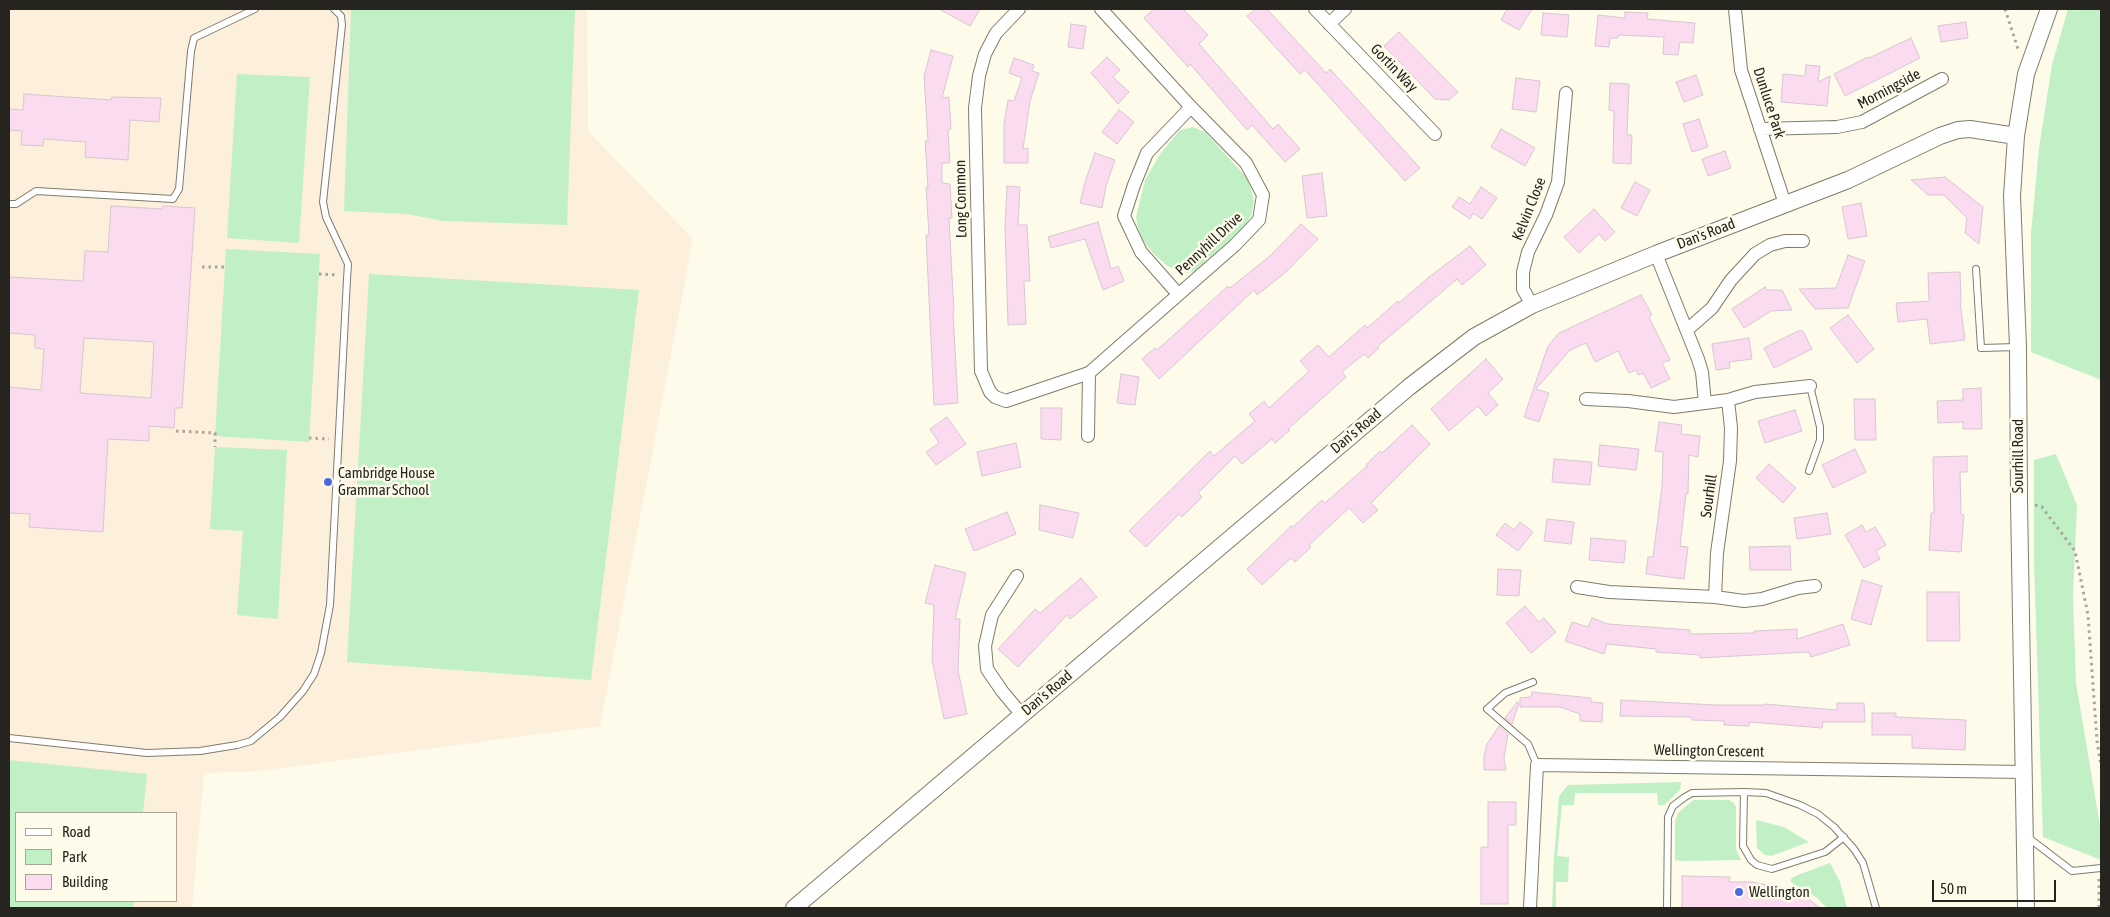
<!DOCTYPE html>
<style>
body{margin:0}
#map{position:relative;width:2110px;height:917px;overflow:hidden;background:#fefbea;font-family:"Asap Condensed",sans-serif}
canvas{display:block}
.frame{position:absolute;inset:0;border:10px solid #25241e;pointer-events:none}
.legend{position:absolute;left:15px;top:812px;width:162px;height:90px;box-sizing:border-box;background:#fefbea;border:1px solid #a7a598;margin:0;padding:6px 9px;list-style:none;font-size:15px;color:#25241e}
.legend li{display:flex;align-items:center;gap:10px;height:25px}
.legend b{width:25px;border:1px solid #a7a598}
.scale{position:absolute;left:1932px;top:880px;width:124px;height:22px;box-sizing:border-box;border:2px solid #25241e;border-top:0;padding-left:6px;font-size:15px;line-height:18px;white-space:nowrap;color:#25241e;-webkit-text-stroke:4px #fefbea;paint-order:stroke}
</style>
<div id="map">
<canvas width="2110" height="917"></canvas>
<div class="frame"></div>
<ul class="legend">
<li><b style="height:6px;background:#fff"></b>Road</li>
<li><b style="height:14px;background:#c1f0c6"></b>Park</li>
<li><b style="height:14px;background:#fadbef"></b>Building</li>
</ul>
<div class="scale">50 m</div>
</div>
<script>
const g = document.querySelector('canvas').getContext('2d');
g.lineJoin = 'round';
function fillPath(path, color) { g.fillStyle = color; g.fill(path, 'evenodd'); }
const poly = rows => new Path2D(rows.map(r => 'M' + r).join(''));
function trace(path, color, width, dash) { g.strokeStyle = color; g.lineWidth = width; g.lineCap = dash ? 'butt' : 'round'; g.setLineDash(dash || []); g.stroke(path); }
function drawText(font, color, halo, rows, align = 'center') {
  g.font = font + ' "Asap Condensed",sans-serif'; g.lineWidth = 5; g.setLineDash([]); g.textBaseline = 'middle'; g.strokeStyle = halo; g.fillStyle = color; for (const [text, x, y, turn = 0] of rows) {
    g.save(); g.translate(x, y); g.rotate((+turn || 0) * Math.PI / 180); g.textAlign = isNaN(turn) ? turn : align; if (halo) g.strokeText(text, 0, 0); g.fillText(text, 0, 0); g.restore();
  }
}
const education = poly([
 [9,9,587,9,588,131,693,239,600,726,260,771,204,773,192,908,9,908],
 [16,813,176,813,176,901,16,901]
]);
const green = poly([
 [351,9,575,9,567,225,444,221,407,214,344,211],
 [2068,9,2076,11,2076,9,2101,9,2101,380,2031,352,2031,233,2039,148,2052,65],
 [237,74,310,77,299,243,227,238],
 [1193,127,1205,132,1246,177,1251,189,1254,202,1251,216,1245,226,1195,271,1187,273,1167,266,1154,254,1144,242,1138,228,1136,217,1145,180,1160,154,1180,130],
 [226,249,320,254,309,442,215,436],
 [369,274,639,290,591,680,347,662],
 [215,447,287,450,278,619,237,615,243,531,210,529],
 [2056,454,2077,505,2073,596,2076,683,2101,832,2101,860,2043,837,2034,563,2034,460],
 [9,760,147,774,143,813,16,813,16,901,134,901,133,908,9,908],
 [1681,782,1680,790,1664,805,1658,805,1657,793,1575,793,1574,805,1562,805,1557,856,1569,857,1568,882,1556,882,1556,908,1552,908,1554,857,1559,796,1568,785],
 [1693,800,1729,800,1734,803,1736,807,1736,850,1741,860,1682,861,1675,860,1675,822,1678,813],
 [1756,820,1784,827,1809,842,1771,856,1765,855,1757,848],
 [1830,863,1840,882,1847,908,1827,908,1816,897,1791,882,1791,879,1795,876]
]);
const building = poly([
 [939,9,980,9,970,26,939,9],
 [1154,9,1183,9,1208,35,1199,44,1273,129,1278,124,1300,149,1285,162,1252,125,1247,130,1190,64,1188,67,1144,18,1154,9],
 [1256,9,1267,9,1326,73,1330,69,1420,168,1405,181,1305,70,1300,74,1247,16,1256,9],
 [1507,9,1532,9,1519,30,1501,20,1507,9],
 [1625,12,1648,13,1647,19,1695,23,1693,43,1680,42,1678,55,1663,54,1664,37,1619,35,1618,38,1610,38,1609,47,1595,46,1598,15,1625,18,1625,12],
 [1543,13,1569,15,1567,37,1541,35,1543,13],
 [1966,22,1968,38,1941,42,1938,26,1966,22],
 [1071,24,1086,26,1083,49,1068,47,1071,24],
 [1399,32,1458,92,1449,100,1435,99,1384,46,1399,32],
 [1911,38,1920,58,1845,96,1834,74,1868,57,1869,58,1911,38],
 [931,50,953,56,942,98,949,97,951,129,948,130,950,163,942,163,942,183,950,184,952,218,949,218,954,313,953,313,958,403,934,405,926,235,929,235,926,187,928,187,925,141,928,141,924,76,931,50],
 [1107,57,1120,70,1113,77,1129,92,1118,104,1091,73,1107,57],
 [1014,58,1034,65,1032,71,1039,73,1030,101,1023,149,1028,148,1028,163,1004,163,1004,124,1008,100,1014,101,1022,78,1009,73,1014,58],
 [1806,65,1820,66,1818,82,1830,76,1827,106,1781,102,1783,74,1805,76,1806,65],
 [1696,75,1703,95,1684,102,1676,82,1696,75],
 [1516,78,1540,81,1536,112,1512,109,1516,78],
 [1610,83,1629,84,1627,135,1632,135,1631,164,1613,163,1614,111,1609,110,1610,83],
 [24,94,111,100,112,97,161,98,159,122,130,120,128,160,85,157,86,142,44,139,43,146,21,145,22,131,9,130,9,109,23,110,24,94],
 [1119,110,1134,122,1117,144,1102,132,1119,110],
 [1699,119,1708,147,1692,152,1683,124,1699,119],
 [1501,129,1535,148,1525,166,1491,147,1501,129],
 [1725,151,1731,168,1708,176,1702,159,1725,151],
 [1095,153,1115,160,1106,186,1102,208,1080,203,1085,182,1095,153],
 [1322,173,1327,216,1307,218,1302,176,1322,173],
 [1945,177,1983,207,1979,244,1965,233,1967,218,1944,195,1928,195,1911,180,1945,177],
 [1635,182,1650,190,1637,216,1621,208,1635,182],
 [1007,186,1020,187,1018,225,1027,225,1030,281,1024,281,1026,324,1008,325,1005,227,1007,186],
 [1481,187,1497,198,1482,219,1473,213,1470,219,1452,207,1459,197,1470,204,1481,187],
 [1861,203,1867,236,1848,239,1842,207,1861,203],
 [111,206,162,209,163,206,195,208,182,408,175,408,174,428,149,426,149,441,108,439,103,532,29,527,30,514,9,513,9,387,41,390,44,349,35,348,35,335,9,333,9,277,83,281,85,251,108,252,111,206],
 [84,338,154,342,151,398,80,393,84,338],
 [1594,209,1615,232,1605,241,1599,234,1579,253,1564,237,1594,209],
 [1098,222,1111,269,1118,266,1124,281,1103,290,1085,239,1051,248,1048,237,1098,222],
 [1301,224,1318,239,1286,272,1257,295,1254,290,1159,379,1142,359,1155,348,1157,350,1228,286,1230,288,1271,255,1301,224],
 [1470,246,1486,265,1462,285,1457,279,1377,347,1379,348,1368,358,1364,354,1342,372,1346,377,1288,429,1290,430,1275,443,1272,439,1242,464,1235,456,1198,493,1202,497,1182,517,1179,514,1146,547,1129,531,1210,451,1214,456,1255,421,1249,414,1264,401,1269,408,1309,371,1300,361,1318,345,1329,357,1365,325,1367,328,1398,301,1399,303,1429,277,1470,246],
 [1848,255,1865,261,1848,308,1815,309,1799,289,1836,288,1848,255],
 [1960,272,1961,302,1960,302,1965,340,1930,344,1927,319,1898,322,1896,303,1929,301,1928,273,1960,272],
 [1765,287,1767,290,1782,290,1792,310,1771,311,1744,328,1732,309,1765,287],
 [1641,295,1652,315,1649,317,1670,360,1662,363,1670,379,1651,388,1643,373,1638,375,1636,370,1629,373,1618,351,1595,362,1586,343,1570,350,1536,389,1549,393,1539,422,1524,417,1548,346,1559,333,1641,295],
 [1848,315,1874,349,1857,363,1830,328,1848,315],
 [1798,331,1803,331,1812,349,1774,368,1764,348,1798,331],
 [1749,338,1752,359,1729,362,1730,368,1716,370,1712,344,1749,338],
 [1486,359,1503,379,1488,393,1498,405,1486,416,1478,406,1449,431,1431,409,1486,359],
 [1121,374,1139,377,1135,405,1117,403,1121,374],
 [1981,388,1982,429,1963,429,1963,422,1938,423,1937,401,1963,400,1963,389,1981,388],
 [1854,399,1875,399,1876,440,1855,440,1854,399],
 [1041,408,1062,408,1061,440,1041,439,1041,408],
 [1795,410,1802,431,1765,443,1758,421,1795,410],
 [947,417,966,444,936,465,926,452,939,443,930,429,947,417],
 [1659,422,1682,425,1681,434,1700,436,1698,457,1689,455,1688,494,1686,494,1680,546,1688,547,1684,579,1646,574,1648,557,1653,557,1662,486,1663,452,1655,451,1659,422],
 [1412,425,1430,444,1371,503,1378,510,1363,523,1349,508,1309,545,1311,547,1295,562,1291,558,1262,585,1247,569,1291,526,1293,527,1322,500,1325,503,1367,466,1366,465,1380,451,1382,453,1412,425],
 [1016,443,1021,467,982,476,977,452,1016,443],
 [1600,445,1639,449,1636,470,1598,466,1600,445],
 [1855,449,1866,472,1833,488,1822,465,1855,449],
 [1967,456,1967,472,1960,472,1961,514,1964,515,1961,552,1929,550,1931,513,1934,513,1933,457,1967,456],
 [1554,459,1592,462,1590,485,1552,482,1554,459],
 [1769,464,1796,488,1783,503,1756,478,1769,464],
 [1040,505,1079,513,1073,538,1039,530,1040,505],
 [1007,512,1016,534,974,551,965,529,1007,512],
 [1827,513,1831,534,1797,539,1794,518,1827,513],
 [1547,519,1574,522,1571,544,1544,541,1547,519],
 [1520,522,1533,532,1518,551,1496,535,1505,523,1514,530,1520,522],
 [1862,525,1866,532,1875,527,1886,545,1876,551,1880,559,1864,568,1845,535,1862,525],
 [1591,538,1626,541,1624,563,1589,560,1591,538],
 [1790,546,1791,570,1750,570,1749,547,1790,546],
 [935,565,966,573,955,619,960,619,958,670,967,714,944,719,932,660,934,605,925,603,935,565],
 [1498,569,1521,570,1519,596,1497,595,1498,569],
 [1081,578,1097,597,1070,619,1067,615,1018,667,998,649,1035,609,1040,613,1081,578],
 [1862,580,1882,586,1871,625,1851,619,1862,580],
 [1927,592,1959,592,1960,641,1927,641,1927,592],
 [1525,606,1539,622,1544,618,1556,632,1531,653,1506,623,1525,606],
 [1592,618,1608,624,1690,630,1690,634,1754,633,1754,631,1797,629,1797,639,1843,624,1850,645,1811,657,1809,652,1700,658,1700,655,1656,652,1656,649,1607,644,1604,654,1565,641,1572,622,1588,627,1592,618],
 [1532,692,1591,698,1591,702,1603,703,1602,722,1580,721,1580,714,1560,707,1520,707,1520,698,1531,697,1532,692],
 [1621,700,1716,705,1764,705,1764,704,1837,710,1837,703,1864,703,1865,722,1823,722,1822,728,1749,722,1749,726,1724,725,1724,721,1692,720,1692,717,1620,716,1621,700],
 [1517,702,1519,703,1512,724,1505,718,1517,702],
 [1872,713,1896,713,1896,717,1966,720,1965,750,1912,748,1912,735,1872,735,1872,713],
 [1499,726,1508,734,1504,758,1506,770,1484,770,1484,756,1487,744,1499,726],
 [1488,802,1516,802,1516,825,1508,825,1508,904,1481,904,1481,847,1488,847,1488,802],
 [1682,876,1730,877,1729,882,1752,882,1784,888,1802,894,1820,908,1682,908,1682,876]
]);
const path = poly([
 [2005,9,2018,49],
 [202,267,225,267],
 [319,274,337,275],
 [176,431,215,433,215,447],
 [309,438,329,439],
 [2035,505,2042,507,2075,551,2088,615,2097,741,2101,766],
 [2099,879,2099,908]
]);
const service = poly([
 [9,204,16,204,36,191,173,199,179,189,191,51,194,38,255,9],
 [1976,269,1981,348,2017,347],
 [1809,471,1820,440,1820,427,1810,386],
 [1533,682,1505,693,1487,709,1528,744,1537,765],
 [9,738,147,753,200,751,237,745,251,741,280,717,303,691,314,674,321,653,330,605,347,279,348,264,326,217,323,202,342,25,341,16,334,9],
 [1744,792,1743,846,1751,860,1757,865,1772,869,1825,852,1844,837],
 [2026,836,2072,871,2101,868],
 [1667,908,1668,817,1673,806,1685,797,1692,793,1744,792,1766,793,1800,805,1818,814,1834,827,1854,849,1863,863,1876,908]
]);
const minor = poly([
 [1019,9,996,33,985,54,979,76,975,108,981,371,990,392,995,397,1006,401,1089,373,1235,245,1259,220,1263,195,1246,163,1191,107,1101,9],
 [1315,9,1435,134],
 [1735,9,1741,70,1785,204],
 [1329,24,1345,9],
 [1760,129,1837,127,1862,122,1942,79],
 [1656,254,1698,359,1702,372,1705,403],
 [1178,294,1141,252,1124,216,1134,185,1147,153,1191,107],
 [1532,305,1523,289,1523,272,1528,252,1546,215,1558,182,1566,93],
 [1687,330,1712,308,1731,280,1755,254,1770,245,1785,241,1803,241],
 [1586,399,1628,401,1674,407,1728,400,1755,392,1810,386],
 [1728,400,1731,428,1730,461,1717,553,1715,597,1744,601,1762,599,1798,588,1815,586],
 [1088,436,1089,373],
 [1017,576,992,615,985,646,987,669,1002,691,1022,715],
 [1577,587,1609,592,1715,597],
 [1530,908,1537,765,2024,772]
]);
const tertiary = poly([
 [794,908,1409,387,1474,337,1532,305,1656,254,1848,180,1940,136,1958,130,1970,129,2016,136],
 [2026,908,2019,500,2018,347,2012,196,2016,136,2026,74,2049,9]
]);
const markers = [
 [328,482,5,"#4d69de"],
 [1739,892,5,"#4d69de"]
];
const streetNames = [
 ["Gortin Way",1394,68,46],
 ["Morningside",1889,89,-28],
 ["Dunluce Park",1769,103,72],
 ["Long Common",961,199,-91],
 ["Kelvin Close",1529,209,-68],
 ["Dan's Road",1706,234,-21],
 ["Pennyhill Drive",1209,244,-43],
 ["Dan's Road",1356,431,-40],
 ["Sourhill Road",2018,456,-90],
 ["Sourhill",1709,496,-82],
 ["Dan's Road",1047,693,-40],
 ["Wellington Crescent",1709,751,1]
];
const poiNames = [
 ["Cambridge House",338,473],
 ["Grammar School",338,490],
 ["Wellington",1749,892]
];
fillPath(education, '#fcefdb');
fillPath(green, '#c1f0c6');
fillPath(building, '#fadbef');
trace(building, '#d8c7d2', 1);
trace(service, '#7f7c6c', 8);
trace(minor, '#7f7c6c', 14);
trace(tertiary, '#7f7c6c', 18);
trace(path, '#a8a599', 3, [2.5, 4]);
trace(service, '#fff', 6);
trace(minor, '#fff', 12);
trace(tertiary, '#fff', 16);
for (const [x, y, r, color] of markers) { const dot = new Path2D(); dot.arc(x, y, r, 0, 2 * Math.PI); g.fillStyle = color; g.fill(dot); trace(dot, '#fefbea', 2); }
drawText('15px', '#25241e', '#fefbea', streetNames);
drawText('15px', '#25241e', '#fefbea', poiNames, 'left');
</script>
